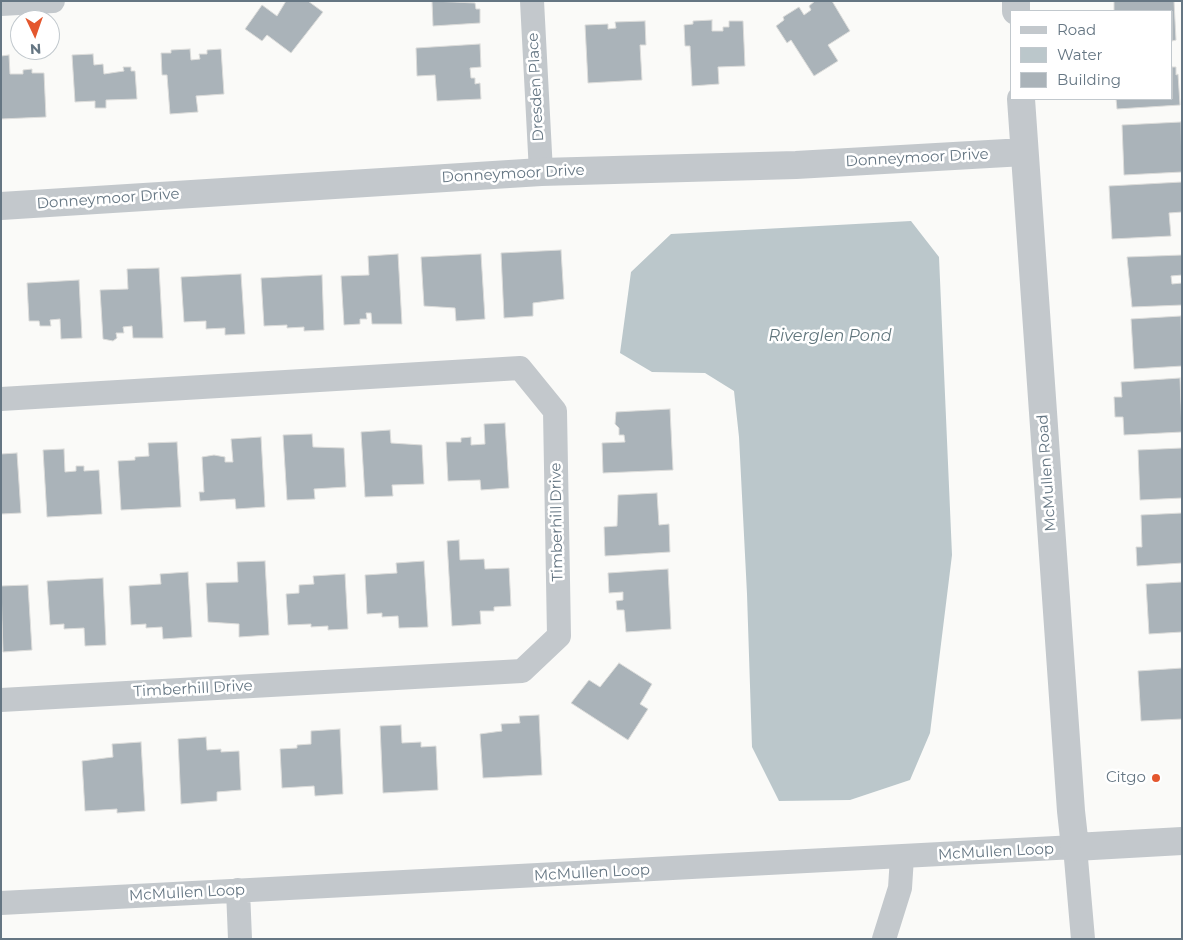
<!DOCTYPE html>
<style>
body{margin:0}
#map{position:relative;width:1183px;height:940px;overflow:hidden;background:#fafaf8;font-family:Montserrat,sans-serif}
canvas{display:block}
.frame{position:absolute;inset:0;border:2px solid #657683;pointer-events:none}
.legend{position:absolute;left:1010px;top:10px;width:162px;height:90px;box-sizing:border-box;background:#fff;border:1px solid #c1c8cd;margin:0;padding:6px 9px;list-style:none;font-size:15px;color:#657683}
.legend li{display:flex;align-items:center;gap:10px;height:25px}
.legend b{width:25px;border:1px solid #c1c8cd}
.north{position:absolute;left:10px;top:10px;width:50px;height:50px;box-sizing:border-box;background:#fff;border:1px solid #c1c8cd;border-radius:50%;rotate:177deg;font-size:14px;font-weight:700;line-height:20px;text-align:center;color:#657683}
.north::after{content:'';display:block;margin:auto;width:18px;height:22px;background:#e4572e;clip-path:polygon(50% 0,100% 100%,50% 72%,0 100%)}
</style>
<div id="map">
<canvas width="1183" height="940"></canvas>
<div class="frame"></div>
<ul class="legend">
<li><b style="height:6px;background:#c3c8cc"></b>Road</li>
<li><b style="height:14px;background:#bbc7cb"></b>Water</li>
<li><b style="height:14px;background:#aab3b9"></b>Building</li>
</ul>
<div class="north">N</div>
</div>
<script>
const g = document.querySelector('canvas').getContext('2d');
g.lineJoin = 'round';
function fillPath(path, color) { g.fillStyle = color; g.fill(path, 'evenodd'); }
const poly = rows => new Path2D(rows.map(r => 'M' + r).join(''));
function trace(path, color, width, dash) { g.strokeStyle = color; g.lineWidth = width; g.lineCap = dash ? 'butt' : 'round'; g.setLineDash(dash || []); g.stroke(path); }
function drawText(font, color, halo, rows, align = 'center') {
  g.font = font + ' Montserrat,sans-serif'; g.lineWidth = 5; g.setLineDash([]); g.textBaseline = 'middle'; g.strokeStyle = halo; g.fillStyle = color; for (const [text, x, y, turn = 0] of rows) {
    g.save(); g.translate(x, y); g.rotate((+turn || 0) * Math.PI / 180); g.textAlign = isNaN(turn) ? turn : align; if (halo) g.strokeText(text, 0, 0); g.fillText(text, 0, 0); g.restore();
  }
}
const water = poly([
 [911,221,939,257,952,555,930,733,910,780,850,800,779,801,752,747,747,594,739,437,734,391,705,373,652,372,620,353,631,272,671,234]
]);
const building = poly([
 [286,1,308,1,323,12,291,53,267,35,262,41,245,29,262,5,277,16,286,1],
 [432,1,475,3,476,9,480,9,480,23,433,26,432,1],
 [832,1,850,31,828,45,838,61,814,76,791,40,787,43,776,26,784,20,783,17,799,7,804,15,811,10,809,6,815,1,832,1],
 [1114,1,1174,1,1176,40,1172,41,1172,11,1114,11,1114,1],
 [712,20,712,31,723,31,723,27,729,27,729,21,743,21,745,66,718,67,719,84,692,86,690,46,685,46,684,25,693,24,693,21,712,20],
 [645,21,646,45,640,45,642,80,588,83,585,25,608,24,608,29,616,28,615,22,645,21],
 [480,44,481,67,470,68,471,78,475,78,475,84,480,83,481,99,437,101,435,75,417,76,416,48,480,44],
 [190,49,191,60,200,59,199,54,207,54,207,50,221,49,224,94,196,96,198,112,170,114,167,75,162,75,161,53,171,53,171,50,190,49],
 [93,54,94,65,103,64,104,74,124,71,123,67,131,67,131,71,135,71,137,99,106,100,106,108,95,108,95,101,75,102,72,55,93,54],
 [9,55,10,74,23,74,23,70,32,69,32,73,44,73,46,117,1,119,1,56,9,55],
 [1172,67,1176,67,1176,75,1178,74,1180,105,1117,109,1116,99,1172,99,1172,67],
 [1181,122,1182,172,1124,175,1122,125,1181,122],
 [1182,182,1182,212,1169,213,1171,236,1112,239,1109,186,1182,182],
 [561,250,564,299,533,303,533,316,504,318,501,253,561,250],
 [398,254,402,324,372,324,371,313,366,313,367,319,360,319,360,324,344,325,341,276,369,275,368,256,398,254],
 [481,254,485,319,456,321,455,308,424,306,421,257,481,254],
 [1182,255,1182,275,1171,276,1172,284,1182,283,1182,305,1132,307,1127,257,1182,255],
 [159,268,163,338,133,338,132,326,123,327,124,333,116,333,117,338,113,341,103,339,100,290,128,289,127,269,159,268],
 [241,274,245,334,225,335,225,328,206,329,206,321,184,322,181,277,241,274],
 [322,275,324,330,304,331,304,327,287,328,287,325,264,326,261,278,322,275],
 [79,280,82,338,61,339,60,319,50,320,51,326,40,326,39,321,29,321,27,283,79,280],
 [1181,316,1182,366,1134,369,1131,319,1181,316],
 [1180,378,1182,432,1124,435,1123,417,1115,417,1114,397,1122,397,1121,382,1180,378],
 [670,409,673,470,603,473,602,443,625,442,624,435,619,435,619,428,615,424,616,412,670,409],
 [505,423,509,488,481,490,480,480,448,481,446,442,461,442,461,438,471,437,471,445,485,444,484,424,505,423],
 [390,430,391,443,422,445,424,484,392,485,393,496,365,497,361,432,390,430],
 [312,434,313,447,344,448,346,487,314,489,315,499,287,500,283,435,312,434],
 [261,437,265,507,236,509,235,499,200,501,199,492,204,492,202,457,214,455,225,457,225,462,233,462,231,439,261,437],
 [177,442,181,507,121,510,118,461,135,460,135,457,149,456,148,443,177,442],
 [1182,448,1182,498,1140,500,1138,450,1182,448],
 [64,449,65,472,76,471,76,466,84,466,84,471,99,470,102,514,47,517,43,450,64,449],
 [17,453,21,513,1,514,1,454,17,453],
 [657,493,659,525,669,524,670,552,605,556,604,527,617,526,618,495,657,493],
 [1182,513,1182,563,1137,566,1136,547,1142,547,1141,515,1182,513],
 [459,540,460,560,484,559,485,569,509,568,511,606,494,607,494,611,480,611,481,624,452,626,447,541,459,540],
 [265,561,269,635,239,637,239,624,208,622,206,583,238,582,237,562,265,561],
 [424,561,428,627,399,628,398,616,382,617,382,613,367,614,365,575,397,573,396,563,424,561],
 [668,569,671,629,626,632,624,610,617,610,616,601,623,600,623,592,609,593,608,573,668,569],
 [188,572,192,637,163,639,162,627,146,628,146,624,131,625,129,586,161,584,160,574,188,572],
 [345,574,348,629,328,630,328,626,311,627,311,624,288,625,286,594,299,593,299,585,314,584,313,576,345,574],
 [103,578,106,645,85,646,84,628,64,629,64,624,50,625,47,581,103,578],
 [1182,582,1182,632,1149,634,1146,584,1182,582],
 [28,585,32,650,3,652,1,586,28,585],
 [619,663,652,684,640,704,648,709,628,740,571,703,589,680,600,687,619,663],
 [1182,668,1182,719,1141,721,1138,671,1182,668],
 [539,715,542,775,483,778,480,734,502,731,501,724,520,723,519,716,539,715],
 [401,725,402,743,421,742,421,747,436,746,438,790,383,793,380,726,401,725],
 [340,729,343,794,315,796,314,786,282,788,280,749,297,748,297,745,311,744,311,731,340,729],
 [206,737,207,750,221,749,221,752,239,751,241,790,217,792,217,801,181,804,178,739,206,737],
 [141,742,145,811,117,813,117,809,85,811,82,761,113,757,112,744,141,742]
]);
const minor = poly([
 [532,1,541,172],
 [1,4,53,1],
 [1,399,520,368,555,411,559,636,522,671,1,700],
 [238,890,240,939],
 [1,903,1075,847,1083,939],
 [884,939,900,888,902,857]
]);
const tertiary = poly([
 [1016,1,1016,11],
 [1021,99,1071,811,1075,847,1182,841],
 [1,206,541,172,796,165,1024,152]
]);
const markers = [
 [1156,778,5,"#e4572e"]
];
const streetNames = [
 ["Dresden Place",536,87,-93],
 ["Donneymoor Drive",917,158,-3],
 ["Donneymoor Drive",513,174,-3],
 ["Donneymoor Drive",108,199,-4],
 ["McMullen Road",1047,473,-94],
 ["Timberhill Drive",557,522,-91],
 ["Timberhill Drive",193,689,-3],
 ["McMullen Loop",996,852,-3],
 ["McMullen Loop",592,873,-3],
 ["McMullen Loop",187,893,-3]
];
const poiNames = [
 ["Citgo",1146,778]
];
const waterNames = [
 ["Riverglen Pond",830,336]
];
fillPath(water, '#bbc7cb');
fillPath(building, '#aab3b9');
trace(building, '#dcdcda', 1);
trace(minor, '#c3c8cc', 24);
trace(tertiary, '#c3c8cc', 28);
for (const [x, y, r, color] of markers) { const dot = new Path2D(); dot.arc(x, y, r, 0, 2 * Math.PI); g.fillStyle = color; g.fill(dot); trace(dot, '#fff', 2); }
drawText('15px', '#657683', '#fff', streetNames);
drawText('15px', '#657683', '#fff', poiNames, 'right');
drawText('italic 16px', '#60757c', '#fff', waterNames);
</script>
